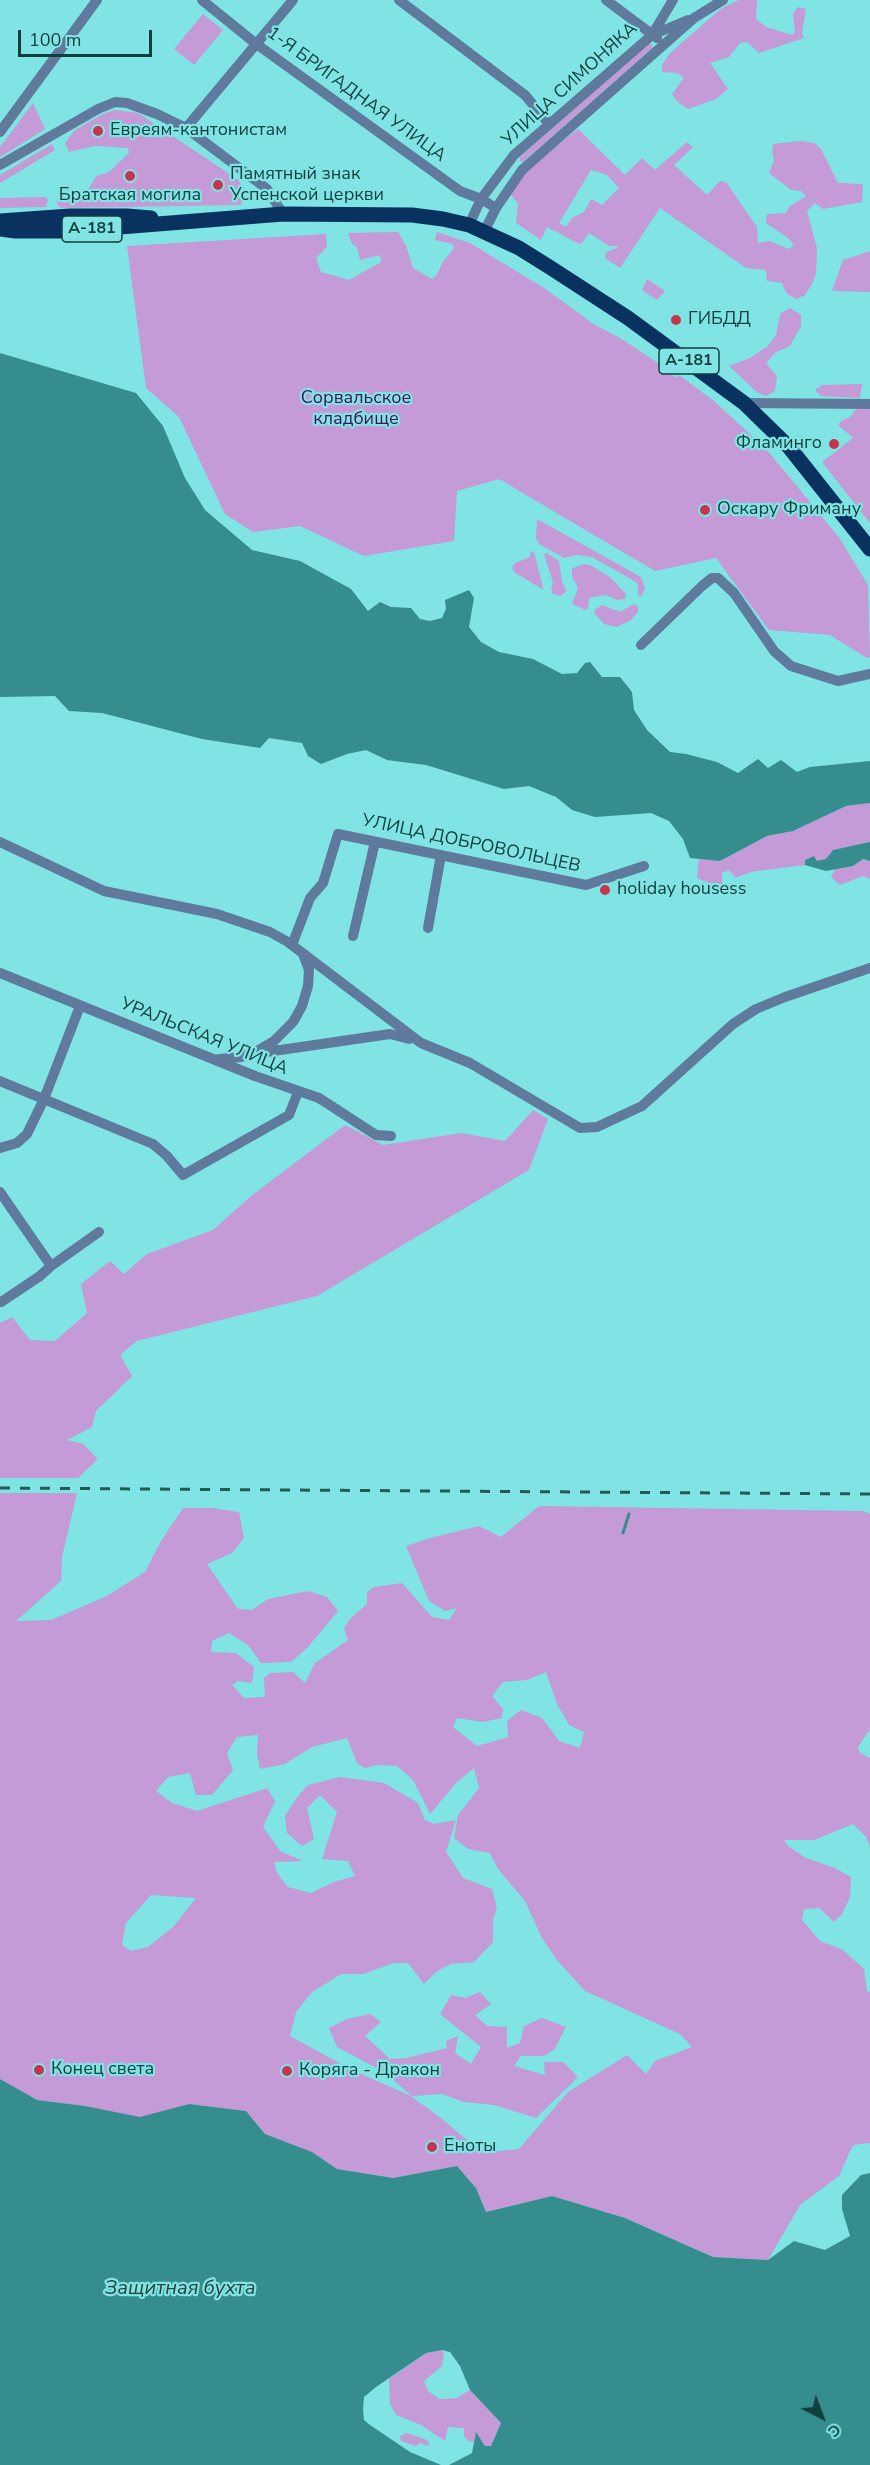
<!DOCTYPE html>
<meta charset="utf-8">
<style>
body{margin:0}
#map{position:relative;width:870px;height:2465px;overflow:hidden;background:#7fe4e3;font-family:"Nunito Sans",sans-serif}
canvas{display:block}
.north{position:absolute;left:792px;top:2387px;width:60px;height:60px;-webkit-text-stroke:4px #7fe4e3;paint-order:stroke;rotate:138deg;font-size:16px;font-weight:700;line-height:24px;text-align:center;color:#123e3e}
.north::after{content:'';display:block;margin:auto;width:21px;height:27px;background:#123e3e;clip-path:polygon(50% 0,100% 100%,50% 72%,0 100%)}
.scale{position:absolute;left:18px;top:30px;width:134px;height:27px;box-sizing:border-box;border:3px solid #123e3e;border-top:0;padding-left:8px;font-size:18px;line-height:21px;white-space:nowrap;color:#123e3e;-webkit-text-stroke:4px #7fe4e3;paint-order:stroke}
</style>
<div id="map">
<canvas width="870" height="2465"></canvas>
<div class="north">С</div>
<div class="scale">100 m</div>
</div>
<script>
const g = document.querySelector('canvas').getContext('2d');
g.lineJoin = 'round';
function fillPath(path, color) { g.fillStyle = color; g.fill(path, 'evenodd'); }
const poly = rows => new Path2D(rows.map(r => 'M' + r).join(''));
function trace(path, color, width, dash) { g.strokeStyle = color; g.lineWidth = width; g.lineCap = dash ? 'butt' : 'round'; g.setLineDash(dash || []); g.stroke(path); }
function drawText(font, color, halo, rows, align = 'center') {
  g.font = font + ' "Nunito Sans",sans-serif'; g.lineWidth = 4.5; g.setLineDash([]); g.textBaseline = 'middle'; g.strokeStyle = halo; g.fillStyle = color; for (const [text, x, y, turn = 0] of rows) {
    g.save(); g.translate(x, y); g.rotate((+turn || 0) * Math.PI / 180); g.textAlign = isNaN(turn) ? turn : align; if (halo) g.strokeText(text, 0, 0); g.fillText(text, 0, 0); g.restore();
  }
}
const green = poly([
 [739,0,757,0,756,19,766,27,792,35,795,32,793,14,798,7,806,9,802,33,804,38,759,53,747,42,740,43,729,57,710,63,728,89,716,99,688,109,678,102,672,94,684,78,677,73,662,72,662,65,670,53,722,8],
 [203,14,223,30,194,65,174,49],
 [648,44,652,44,652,48,523,162,520,161,520,157],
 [33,103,45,129,0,157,0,147],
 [115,110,138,113,237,179,245,189,241,205,60,208,57,203,58,198,84,197,96,176,109,172,129,153,128,148,95,146,69,152,65,143,75,130,103,114],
 [578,129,625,175,642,158,655,170,687,142,693,147,674,165,707,195,720,181,726,182,757,227,758,243,770,241,789,249,794,245,788,238,766,223,767,214,786,213,789,207,806,196,801,191,791,190,769,173,774,160,772,152,773,144,801,141,814,143,821,149,838,183,863,184,862,202,823,209,815,203,807,211,817,248,816,274,811,286,804,296,796,299,786,293,782,283,767,281,766,270,746,268,660,208,620,268,605,258,606,252,617,248,617,246,609,246,589,233,583,242,579,244,547,227,541,240,516,223,518,203,510,194,524,172],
 [591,170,607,175,619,188,602,205,591,199,584,212,572,218,566,227,559,223],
 [52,144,55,150,0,183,0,175],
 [45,197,48,200,46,207,0,208,0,198],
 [398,232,406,246,413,268,432,279,436,276,443,262,454,248,452,244,435,240,437,232,470,243,544,288,595,325,620,338,667,369,667,372,677,378,679,375,714,401,765,448,796,485,840,539,868,585,870,657,867,658,830,635,769,630,716,558,655,571,499,479,457,491,454,541,364,556,300,526,253,532,225,514,179,417,146,388,127,246,326,234,327,247,316,258,321,272,349,280,381,262,380,255,360,260,357,247,352,244,348,233],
 [870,251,870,292,832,291,843,260],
 [647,279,665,291,657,300,642,290],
 [790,308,801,315,801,326,790,346,776,352,766,363,777,376,775,391,766,396,758,393,729,366,750,358,767,347,776,335,780,314],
 [862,384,860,398,821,396,815,390,822,385],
 [858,407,870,408,870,523,822,462,853,438,838,425,841,421,850,417],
 [537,519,641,577,645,588,642,595,640,596,638,595,638,586,636,582,592,557,577,555,564,558,539,544,536,538],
 [531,551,534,552,543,587,542,589,514,572,512,567,515,563,530,557],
 [547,553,559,561,562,581,566,591,561,596,553,594,551,589,553,582,545,558,544,554],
 [585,564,592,566,611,578,626,594,625,599,617,600,606,595,593,597,589,599,588,608,585,610,572,604,578,588,572,577,572,568],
 [634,604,638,607,638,612,631,620,617,627,604,624,594,613,596,609,602,605,620,612],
 [870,803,870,842,867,843,833,850,826,859,817,862,814,857,805,860,805,865,750,872,736,878,729,870,722,873,722,892,718,894,707,882,697,878,699,858,720,861,767,836,793,831,846,806],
 [863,859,870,861,870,879,863,876,840,885,831,877,835,869,853,866],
 [533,1110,548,1119,529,1170,317,1296,137,1341,120,1355,132,1376,96,1411,92,1427,67,1440,83,1444,98,1459,78,1478,0,1478,0,1323,12,1317,30,1340,55,1341,87,1313,81,1284,110,1261,124,1274,147,1254,213,1230,251,1196,345,1125,383,1145,461,1133,505,1141],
 [0,1493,77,1493,62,1557,61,1581,16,1621,51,1620,107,1596,145,1572,161,1541,183,1508,212,1508,239,1512,244,1538,232,1553,207,1564,238,1609,252,1610,268,1599,308,1591,327,1597,338,1611,308,1647,291,1662,261,1663,248,1645,229,1633,212,1641,211,1652,236,1653,254,1667,252,1683,238,1681,232,1685,244,1698,265,1697,264,1678,270,1673,293,1672,305,1683,315,1663,348,1640,344,1628,350,1619,367,1604,367,1592,374,1587,402,1583,432,1617,449,1620,457,1608,445,1611,429,1601,406,1546,430,1538,479,1526,501,1537,539,1506,863,1511,870,1514,870,1729,858,1747,860,1753,870,1758,870,1847,866,1837,853,1824,814,1840,784,1840,788,1846,806,1858,835,1868,851,1877,850,1897,842,1914,834,1922,819,1908,804,1909,802,1920,820,1941,843,1950,864,1969,867,1991,870,1993,870,2143,853,2145,839,2176,800,2205,768,2260,713,2257,625,2218,552,2196,486,2212,476,2188,457,2166,393,2178,337,2169,312,2152,265,2134,246,2111,189,2104,140,2118,85,2106,36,2100,0,2079],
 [546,1672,557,1704,569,1725,584,1732,580,1748,559,1741,542,1718,521,1710,507,1721,508,1737,488,1743,477,1746,453,1727,457,1718,483,1722,502,1718,503,1709,492,1696,503,1682,527,1680],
 [258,1735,257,1754,260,1769,285,1764,312,1747,347,1738,357,1763,365,1768,377,1765,397,1766,413,1780,430,1814,457,1782,474,1768,479,1788,458,1815,454,1838,468,1849,490,1853,498,1869,525,1901,541,1936,556,1959,585,1991,680,2034,692,2047,655,2061,646,2074,627,2055,568,2092,519,2149,488,2152,468,2141,441,2118,409,2095,354,2071,290,2036,296,2012,312,1992,341,1974,364,1974,393,1963,408,1963,424,1984,436,1972,451,1964,474,1962,493,1942,493,1919,497,1908,492,1889,463,1878,446,1852,456,1820,434,1824,425,1820,418,1803,384,1783,340,1777,308,1785,298,1796,285,1816,287,1833,302,1846,314,1839,307,1808,320,1795,337,1812,322,1859,348,1861,355,1876,334,1882,311,1893,288,1887,277,1873,274,1862,303,1861,280,1851,263,1827,275,1801,267,1788,197,1811,172,1803,156,1791,168,1777,190,1773,196,1795,212,1795,233,1770,227,1753,237,1737],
 [151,1895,196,1898,174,1926,148,1947,131,1951,122,1945,126,1923],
 [480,1992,491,2004,475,2015,487,2026,507,2027,507,2048,520,2043,524,2026,542,2018,566,2027,554,2050,543,2056,521,2056,514,2066,545,2075,544,2062,563,2062,578,2077,536,2118,494,2105,464,2102,442,2094,412,2096,384,2072,337,2047,329,2028,347,2019,370,2014,381,2022,365,2036,390,2059,406,2058,439,2050,447,2048,446,2041,458,2036,455,2053,471,2064,481,2047,440,2014,451,1995,465,1998],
 [442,2350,444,2354,442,2366,424,2381,428,2391,439,2399,445,2399,457,2398,470,2390,501,2423,491,2446,485,2446,476,2433,474,2442,469,2441,464,2437,464,2428,448,2427,445,2441,421,2425,396,2415,390,2404,389,2379,426,2353],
 [407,2433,427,2440,430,2446,419,2443,416,2446,401,2441,400,2436]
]);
const water = poly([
 [0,353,136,393,163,426,185,478,205,510,252,550,300,561,351,589,368,611,380,602,391,607,411,608,420,619,430,621,442,618,446,609,445,600,469,590,474,598,469,627,481,642,499,652,533,659,562,674,577,673,585,663,590,662,602,677,620,677,632,692,634,710,647,730,670,752,686,754,717,762,738,773,758,759,768,768,781,760,797,772,810,767,870,761,870,803,846,806,793,831,767,836,720,861,690,858,683,839,669,821,651,813,595,817,572,810,556,797,529,786,504,789,426,765,387,760,366,750,347,754,321,764,308,756,302,743,269,738,260,748,202,739,102,713,69,711,55,696,0,697],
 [870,842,870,861,863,859,853,866,826,871,805,865,805,860,814,856,817,861,826,859,833,850],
 [0,2079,37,2100,85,2106,140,2117,189,2104,246,2111,265,2134,312,2152,337,2169,393,2178,457,2166,476,2188,486,2212,552,2196,625,2218,713,2257,768,2260,794,2241,825,2250,850,2236,842,2209,842,2195,861,2175,870,2173,870,2465,449,2465,472,2453,476,2432,485,2446,491,2446,501,2423,470,2390,460,2366,450,2352,442,2350,426,2353,376,2387,364,2397,363,2409,364,2420,370,2425,410,2452,441,2465,0,2465]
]);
const stream = poly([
 [623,1533,629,1514]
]);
const street = poly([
 [202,0,255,43,460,191,481,199,496,208],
 [399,0,525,95,549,124],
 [606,0,657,38],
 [652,35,688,20],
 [186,128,293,0],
 [0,132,97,0],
 [0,165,98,109,115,102,127,103,157,114,186,128,267,189,283,214],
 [469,225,481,199,514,155,652,35,673,0],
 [484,232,496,208,522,170,694,18,723,0],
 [744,403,870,404],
 [641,645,702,586,712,578,718,578,734,593,774,651,791,666,838,681,870,674],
 [0,842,104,891,217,914,270,932,288,942,421,1043,470,1063,580,1128,597,1127,642,1106,733,1024,756,1009,785,997,870,968],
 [428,928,441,855],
 [353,936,375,842],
 [292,945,310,898,323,883,338,834,586,885,644,866],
 [0,973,255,1076,319,1098,376,1135,391,1136],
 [246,1055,390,1034,409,1039],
 [219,1059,241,1057,257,1051,274,1041,293,1022,302,1006,308,986,309,970,303,954],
 [0,1081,153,1144,167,1156,183,1175,289,1115,298,1092],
 [0,1148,17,1143,27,1134,44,1099,80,1006],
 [0,1192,51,1266],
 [1,1302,40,1276,51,1266,99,1232]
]);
const primary = poly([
 [0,221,70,216,127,216,151,218],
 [0,229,15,231,70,231,283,214,412,215,443,219,469,225,519,248,551,268,628,318,744,403,789,447,870,549]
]);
const rail = poly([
 [0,1488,870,1494]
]);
const markers = [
 [98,131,6,"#c53550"],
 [130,176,6,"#c53550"],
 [218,185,6,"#c53550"],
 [676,320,6,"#c53550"],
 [834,444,6,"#c53550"],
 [705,510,6,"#c53550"],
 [605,890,6,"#c53550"],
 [39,2070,6,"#c53550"],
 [287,2071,6,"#c53550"],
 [432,2147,6,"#c53550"]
];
const shields = [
 [92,229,60],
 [689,361,60]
];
const shieldNames = [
 ["А-181",92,229],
 ["А-181",689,361]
];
const streetNames = [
 ["УЛИЦА СИМОНЯКА",570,85,-42],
 ["1-Я БРИГАДНАЯ УЛИЦА",356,95,36],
 ["УЛИЦА ДОБРОВОЛЬЦЕВ",471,844,12],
 ["УРАЛЬСКАЯ УЛИЦА",204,1037,22]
];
const poiNames = [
 ["Евреям-кантонистам",110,131],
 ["Памятный знак",230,175],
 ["Успенской церкви",230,196],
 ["Братская могила",130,196,"center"],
 ["ГИБДД",688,320],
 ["Фламинго",822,444,"right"],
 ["Оскару Фриману",717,510],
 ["holiday housess",617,890],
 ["Конец света",51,2070],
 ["Коряга - Дракон",299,2071],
 ["Еноты",444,2147]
];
const parkNames = [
 ["Сорвальское",356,399],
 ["кладбище",356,420]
];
const waterNames = [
 ["Защитная бухта",180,2289]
];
fillPath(green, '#c49ad7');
fillPath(water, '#368d8d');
trace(stream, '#368d8d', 3);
trace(street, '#5f7a9c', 10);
trace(primary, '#093260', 15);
trace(rail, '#245959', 3, [10, 10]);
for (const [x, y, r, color] of markers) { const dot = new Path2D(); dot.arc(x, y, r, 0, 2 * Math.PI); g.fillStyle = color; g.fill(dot); trace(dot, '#7fe4e3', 2); }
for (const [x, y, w] of shields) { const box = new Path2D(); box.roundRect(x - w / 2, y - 13, w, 26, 4.5); g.fillStyle = '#7fe4e3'; g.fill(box); trace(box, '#123e3e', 1.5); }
drawText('bold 16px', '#123e3e', null, shieldNames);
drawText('18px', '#123e3e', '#7fe4e3', streetNames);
drawText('18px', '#123e3e', '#7fe4e3', poiNames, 'left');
drawText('18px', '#470e5c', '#7fe4e3', parkNames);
drawText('italic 20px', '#274242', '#7fe4e3', waterNames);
</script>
